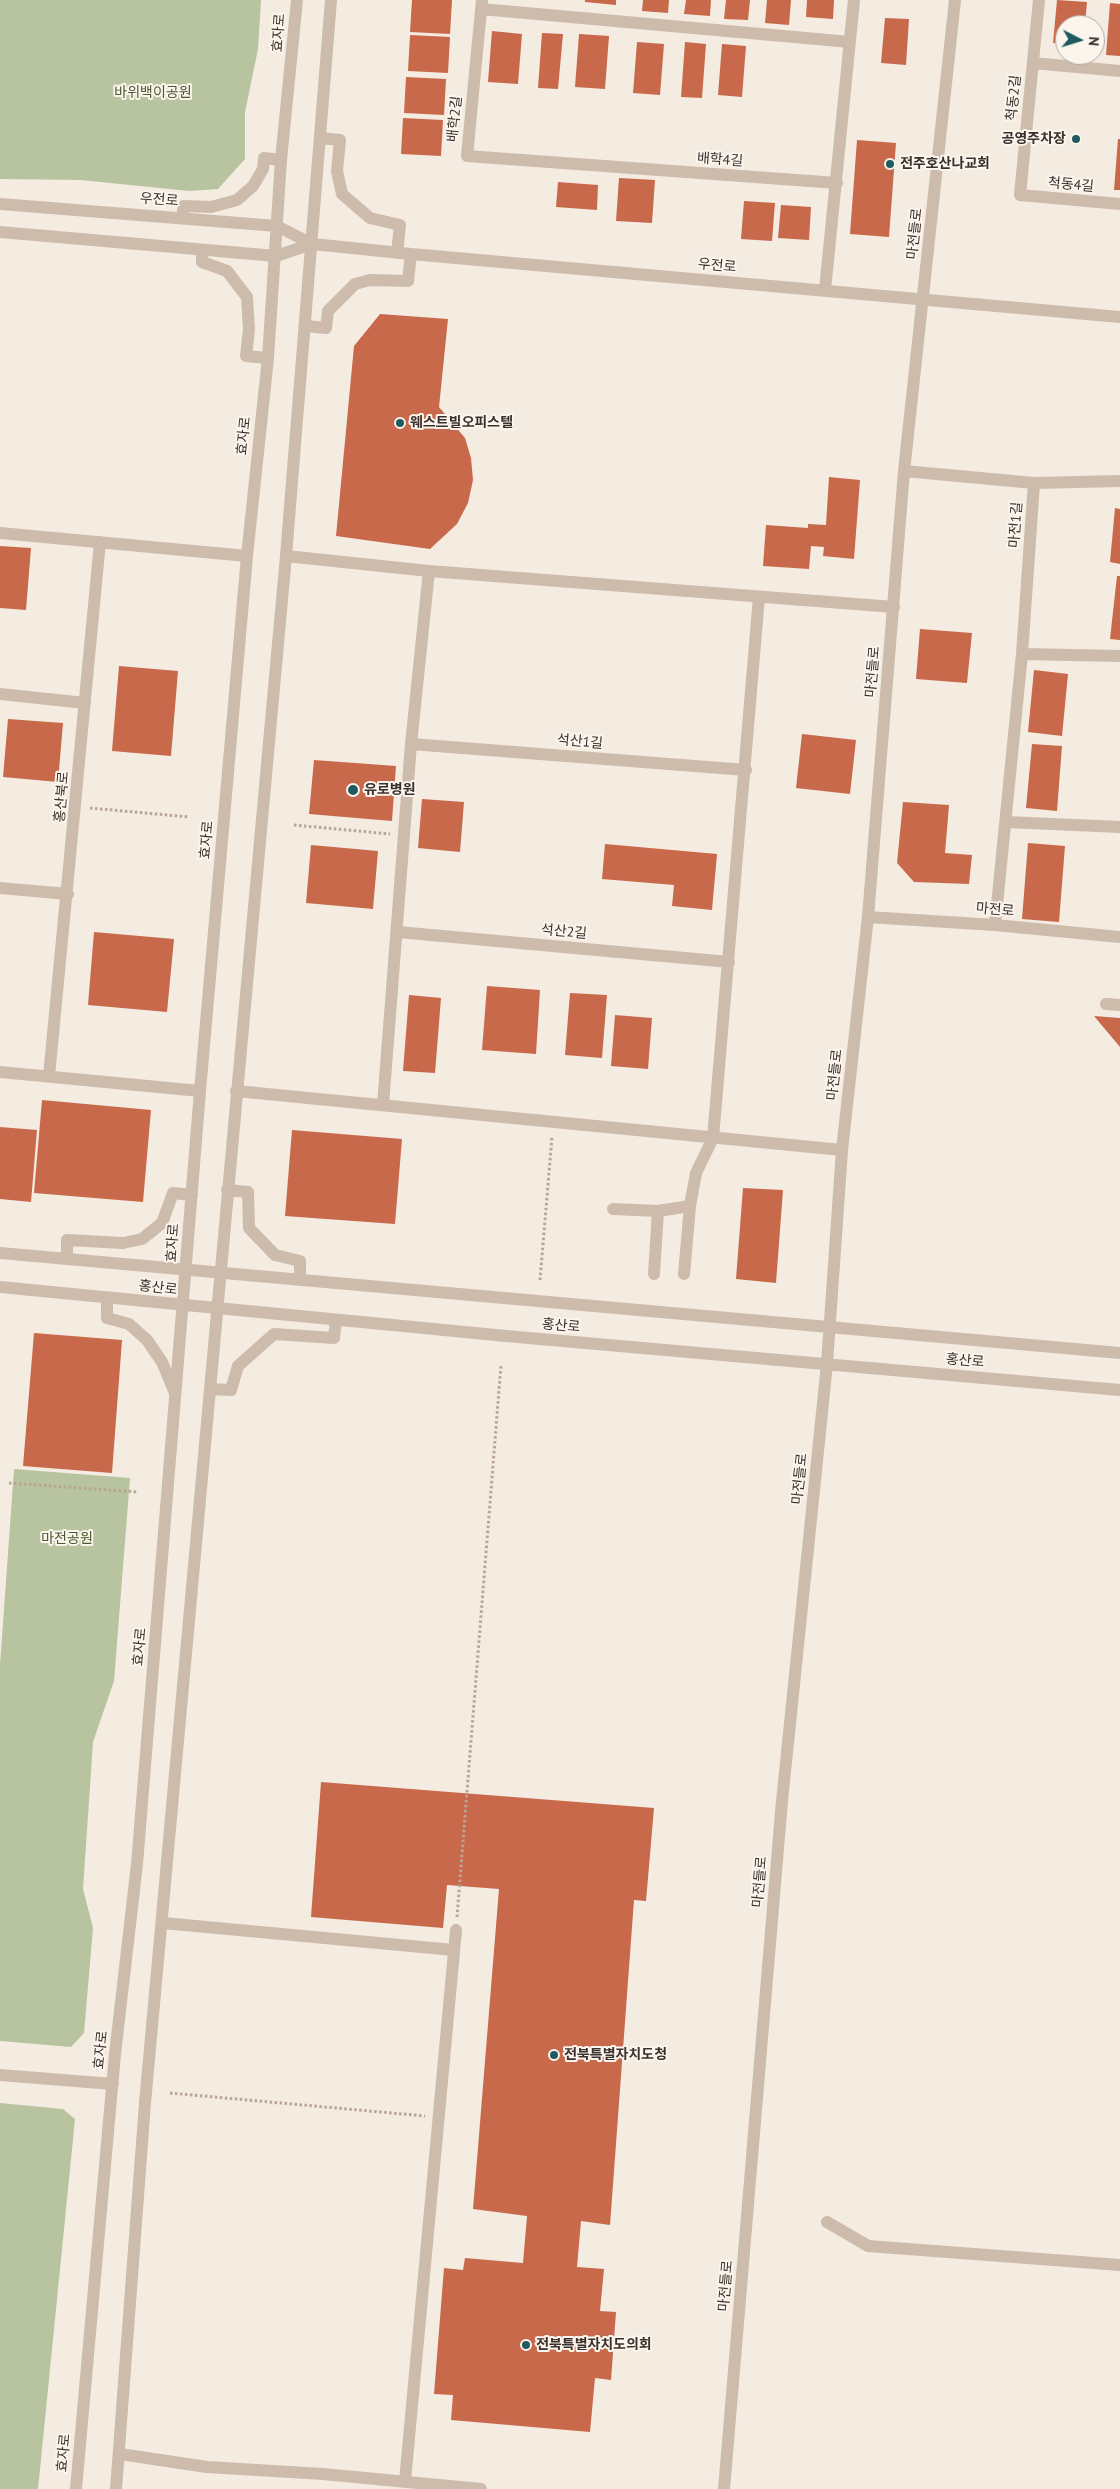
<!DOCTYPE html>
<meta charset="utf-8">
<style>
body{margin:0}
#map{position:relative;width:1120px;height:2489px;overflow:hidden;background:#f4ebe1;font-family:"PT Sans",sans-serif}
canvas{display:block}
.north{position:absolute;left:1055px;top:15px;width:50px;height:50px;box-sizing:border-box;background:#fbf5ee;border:1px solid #aea6a0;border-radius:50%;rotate:95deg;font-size:14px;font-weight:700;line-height:20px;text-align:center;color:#3b302b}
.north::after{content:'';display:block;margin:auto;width:18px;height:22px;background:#1f5a5e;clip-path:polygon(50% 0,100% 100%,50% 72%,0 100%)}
</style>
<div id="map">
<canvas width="1120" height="2489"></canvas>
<div class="north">N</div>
</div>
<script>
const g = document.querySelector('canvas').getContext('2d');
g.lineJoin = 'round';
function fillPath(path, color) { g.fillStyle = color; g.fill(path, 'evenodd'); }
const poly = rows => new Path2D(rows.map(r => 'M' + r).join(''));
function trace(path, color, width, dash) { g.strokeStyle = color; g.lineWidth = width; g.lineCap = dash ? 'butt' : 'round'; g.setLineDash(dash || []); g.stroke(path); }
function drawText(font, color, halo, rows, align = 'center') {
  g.font = font + ' "PT Sans","Noto Sans KR",sans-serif'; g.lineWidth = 4; g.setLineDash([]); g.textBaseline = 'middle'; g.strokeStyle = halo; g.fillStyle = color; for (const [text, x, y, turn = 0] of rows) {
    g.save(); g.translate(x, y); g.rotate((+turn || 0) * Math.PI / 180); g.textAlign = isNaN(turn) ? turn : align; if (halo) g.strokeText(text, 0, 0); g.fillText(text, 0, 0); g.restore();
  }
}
const green = poly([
 [0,0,261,0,258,49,245,112,245,159,218,189,189,191,81,180,0,179],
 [14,1469,130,1478,114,1681,93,1742,83,1889,93,1928,84,2033,71,2047,0,2041,0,1665],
 [0,2103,63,2109,75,2119,38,2489,0,2489]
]);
const building = poly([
 [412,0,452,0,450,34,410,32],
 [585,0,616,0,616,5,585,2],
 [643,0,669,0,668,13,642,11],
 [686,0,711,0,710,16,684,14],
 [726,0,750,0,748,20,724,19],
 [767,0,791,0,789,25,765,23],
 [807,0,834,0,833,19,806,17],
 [1057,0,1087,2,1085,25,1065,25,1065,44,1053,43],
 [1110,3,1120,4,1120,56,1106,55],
 [885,18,909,19,906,65,881,63],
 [492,31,522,34,518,84,488,82],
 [542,33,563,34,558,89,538,88],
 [579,34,609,36,605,89,575,87],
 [410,35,450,37,448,73,408,71],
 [637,42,664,44,660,95,633,93],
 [685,42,706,44,702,98,681,97],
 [722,44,746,46,742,97,718,95],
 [406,77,446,79,444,115,404,113],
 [403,118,443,120,441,156,401,154],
 [1118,139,1120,139,1120,190,1114,190],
 [857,140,896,143,889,237,850,234],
 [619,178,655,180,652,223,616,221],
 [558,182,598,185,597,210,556,207],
 [744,201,775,203,772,241,741,239],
 [781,205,811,207,809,240,778,238],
 [380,314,448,319,439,407,465,438,471,458,473,480,468,503,457,524,430,549,336,536,354,346],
 [829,477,860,480,854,559,823,556,824,547,811,546,809,569,763,566,766,525,808,528,808,524,826,525],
 [1115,508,1120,509,1120,564,1110,562],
 [0,546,31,548,26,610,0,608],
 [1117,576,1120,576,1120,640,1110,639],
 [920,629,972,633,967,683,916,679],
 [119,666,178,671,171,756,112,751],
 [1034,670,1068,674,1062,736,1028,732],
 [8,719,63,723,58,782,3,777],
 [802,734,856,740,850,794,796,788],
 [1032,744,1062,746,1057,811,1026,808],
 [314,760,396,766,392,821,309,814],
 [422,799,464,802,460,852,418,848],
 [903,802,949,805,945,853,972,855,969,884,914,882,897,863],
 [1028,843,1065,846,1059,922,1022,919],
 [605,844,717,854,712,910,672,906,674,885,602,879],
 [311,845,378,851,373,909,306,903],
 [94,932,174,939,167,1012,88,1005],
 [487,986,540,990,536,1054,482,1050],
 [570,993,607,995,602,1058,565,1055],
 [409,995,441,998,435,1073,403,1071],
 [615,1015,652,1018,648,1069,611,1066],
 [1094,1016,1120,1018,1120,1047],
 [42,1100,151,1110,143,1202,34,1193],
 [0,1127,37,1130,31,1202,0,1199],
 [292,1130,402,1139,395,1224,285,1216],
 [743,1188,783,1190,776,1283,736,1279],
 [34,1333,122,1340,112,1473,23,1466],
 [321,1782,654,1808,646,1901,634,1900,610,2225,581,2221,577,2267,604,2269,600,2311,616,2312,611,2380,595,2378,590,2432,451,2420,453,2395,434,2394,444,2268,463,2270,465,2258,523,2263,527,2216,473,2209,499,1889,447,1885,443,1928,311,1917]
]);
const path = poly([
 [90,808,189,817],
 [294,825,390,834],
 [540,1280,552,1137],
 [9,1483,138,1492],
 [457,1917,501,1365],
 [170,2093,425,2116]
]);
const minor = poly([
 [482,0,467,156,837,183],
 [1039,0,1020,195,1120,204],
 [481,9,850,42],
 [1033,63,1120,71],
 [321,138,340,140,337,171,342,194,370,218,400,225,397,253],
 [0,204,277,226,312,244,411,254,1120,317],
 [182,217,184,206,211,207,237,200,253,186,263,169,264,158,281,160],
 [0,232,276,256,312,244],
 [202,250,202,262,227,271,247,297,249,329,246,356,268,358],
 [825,290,854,0],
 [306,326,326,328,328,311,355,284,370,280,408,281,411,254],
 [904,471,1034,483,1120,481],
 [0,533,247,556],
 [286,556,429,571,894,607],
 [1022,654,1120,656],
 [0,694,85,703],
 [411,744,746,770],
 [1006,822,1120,827],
 [0,888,68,894],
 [868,917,995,925,1120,937],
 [995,925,1022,654,1034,483],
 [398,932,729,962],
 [1106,1004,1120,1005],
 [0,1072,200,1091],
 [49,1076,100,542],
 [236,1091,842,1150],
 [383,1105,411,744,429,571],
 [227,1190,248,1192,249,1228,275,1255,300,1261,300,1280],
 [613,1209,658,1211,690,1206],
 [0,1253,1120,1353],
 [67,1259,67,1240,123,1243,142,1239,162,1223,173,1193,192,1195],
 [654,1274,658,1211],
 [684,1274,690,1206,696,1173,713,1138,759,597],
 [0,1287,506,1336,1120,1390],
 [107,1298,107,1318,129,1324,147,1340,162,1362,175,1393],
 [211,1389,231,1390,238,1366,274,1334,334,1338,336,1320],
 [163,1923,454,1950],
 [0,2075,113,2084],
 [827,2222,868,2246,1120,2265],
 [120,2454,207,2467,323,2474,481,2489],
 [405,2481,456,1930],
 [76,2489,115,2054,137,1864,200,1091,247,556,268,358,281,160,297,0],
 [116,2489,145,2103,286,556,331,0],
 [724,2489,782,1801,827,1364,842,1150,868,917,904,471,955,0]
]);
const markers = [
 [1076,139,5,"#1f5a5e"],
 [890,164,5,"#1f5a5e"],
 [400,423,5,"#1f5a5e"],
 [353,790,6,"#1f5a5e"],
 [554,2055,5,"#1f5a5e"],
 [526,2345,5,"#1f5a5e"]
];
const streetNames = [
 ["효자로",279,33,-86],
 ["척동2길",1014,98,-84],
 ["배학2길",455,119,-84],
 ["배학4길",720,160,4],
 ["척동4길",1071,185,5],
 ["우전로",159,200,4],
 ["마전들로",915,234,-84],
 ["우전로",717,266,5],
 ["효자로",244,436,-84],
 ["마전1길",1016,525,-86],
 ["마전들로",873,672,-85],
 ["석산1길",580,742,5],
 ["홍산북로",62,797,-85],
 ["효자로",207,840,-85],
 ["마전로",995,910,5],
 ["석산2길",564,932,5],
 ["마전들로",835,1075,-84],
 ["효자로",173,1243,-86],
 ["홍산로",158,1288,7],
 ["홍산로",561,1326,5],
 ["홍산로",965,1361,5],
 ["마전들로",800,1479,-84],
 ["효자로",140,1647,-85],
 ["마전들로",760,1882,-85],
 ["효자로",101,2050,-84],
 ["마전들로",726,2286,-85],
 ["효자로",64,2453,-85]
];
const parkNames = [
 ["바위백이공원",153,93],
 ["마전공원",67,1539]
];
const poiNames = [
 ["공영주차장",1066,139,"right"],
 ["전주호산나교회",900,164],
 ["웨스트빌오피스텔",410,423],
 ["유로병원",364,790],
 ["전북특별자치도청",564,2055],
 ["전북특별자치도의회",536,2345]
];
fillPath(green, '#b8c4a0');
fillPath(building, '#c8694b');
trace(path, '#b9a596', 3, [2.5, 2.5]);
trace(minor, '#cdbbac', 12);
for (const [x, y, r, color] of markers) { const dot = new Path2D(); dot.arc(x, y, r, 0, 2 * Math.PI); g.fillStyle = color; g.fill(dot); trace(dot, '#fbf5ee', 2); }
drawText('14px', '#3b302b', '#fbf5ee', streetNames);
drawText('14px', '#4a5a2e', '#fbf5ee', parkNames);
drawText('bold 14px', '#3b302b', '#fbf5ee', poiNames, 'left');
</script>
